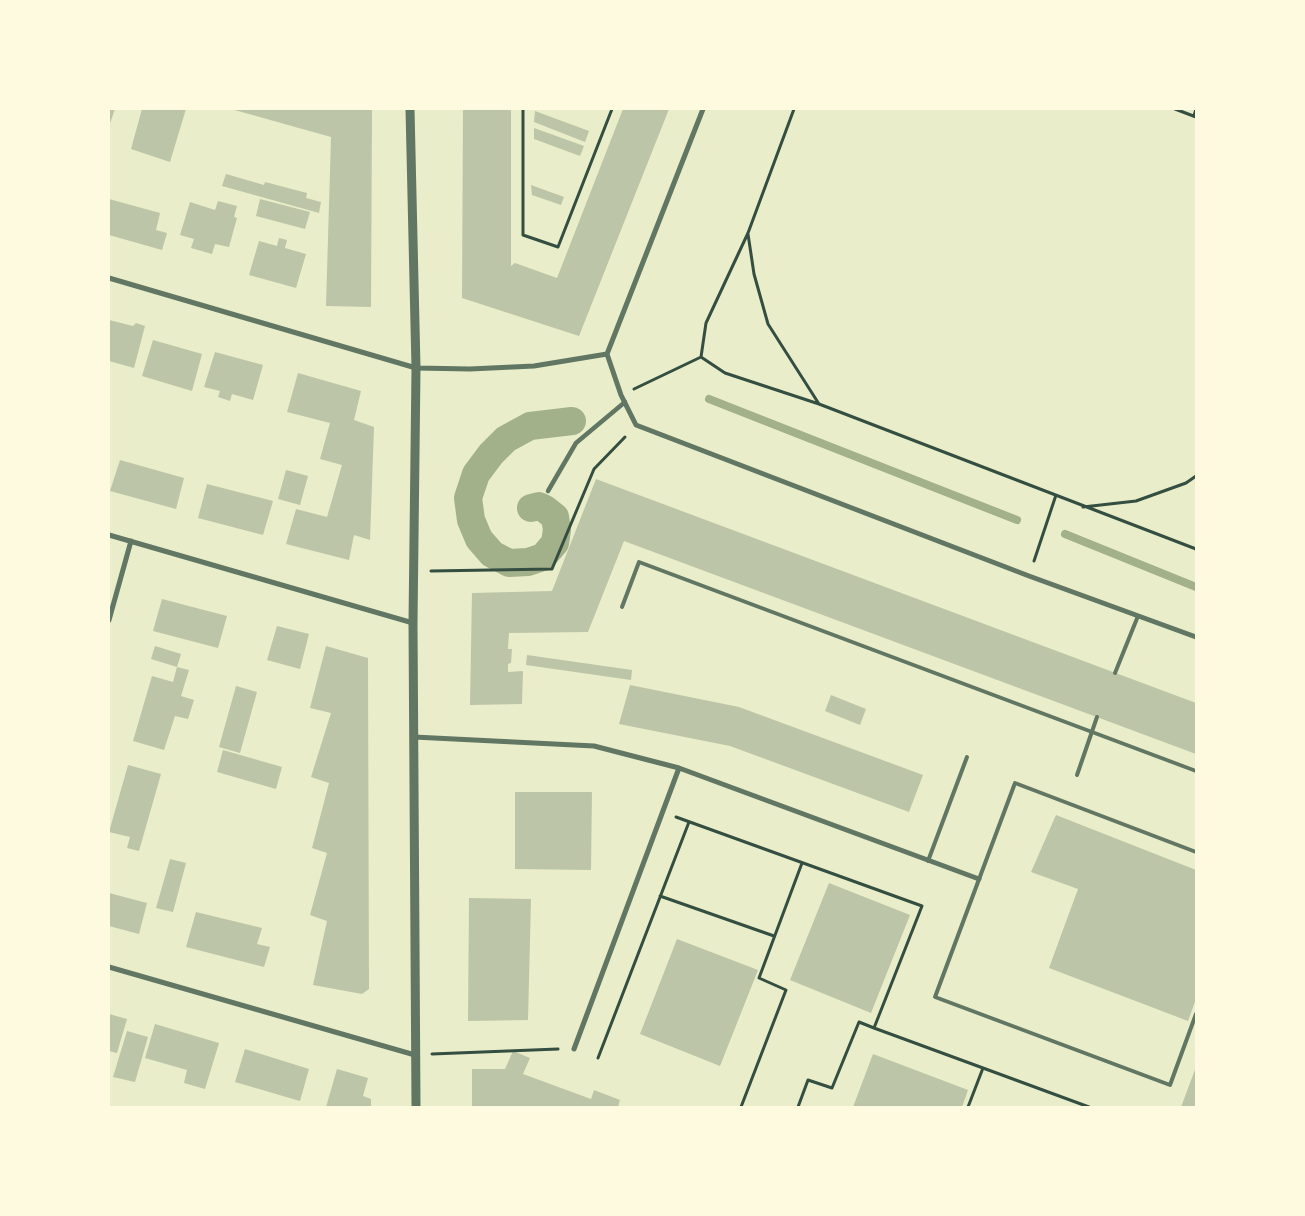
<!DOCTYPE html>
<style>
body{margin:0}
#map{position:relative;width:1305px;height:1216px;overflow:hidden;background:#e9edc9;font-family:Raleway,sans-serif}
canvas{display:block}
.frame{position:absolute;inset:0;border:110px solid #fefae0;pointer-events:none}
</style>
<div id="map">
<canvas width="1305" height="1216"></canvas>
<div class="frame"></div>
</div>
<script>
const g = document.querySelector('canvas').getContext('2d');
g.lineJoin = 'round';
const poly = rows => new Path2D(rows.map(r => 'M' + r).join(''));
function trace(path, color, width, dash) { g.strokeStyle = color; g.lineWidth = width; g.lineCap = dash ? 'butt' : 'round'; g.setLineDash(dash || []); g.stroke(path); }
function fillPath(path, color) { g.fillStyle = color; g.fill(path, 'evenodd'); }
const stream = poly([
 [709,399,1017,520],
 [1065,534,1196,587]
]);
const canal = poly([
 [531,508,539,506,545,509,555,517,557,530,555,543,543,557,528,562,509,563,492,554,479,539,471,520,468,498,476,474,491,454,506,439,530,426,572,421]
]);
const building = poly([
 [109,109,115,109,109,126],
 [142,109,186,109,170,162,131,149],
 [231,109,372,109,371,307,326,306,331,137],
 [463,109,511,109,511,266,515,263,557,278,623,109,669,109,579,336,462,298],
 [535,111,589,131,585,142,534,122],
 [534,128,584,146,580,156,534,139],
 [226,174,264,185,265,182,307,193,306,198,321,202,319,213,222,186],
 [531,185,564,197,561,205,532,195],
 [109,199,160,213,156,230,167,233,162,250,109,235],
 [260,199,310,212,305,229,256,216],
 [218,201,237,206,234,217,237,218,229,247,215,244,212,254,191,248,194,239,180,235,190,202,215,210],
 [279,238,287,240,285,248,306,254,296,288,249,275,259,241,277,246],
 [109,320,133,326,136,323,145,326,134,368,109,361],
 [153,340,202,354,192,391,142,376],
 [215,352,263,365,253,400,232,394,230,401,218,397,220,391,204,387],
 [298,373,361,391,354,420,374,427,370,540,354,535,349,560,286,544,296,509,327,517,342,465,320,459,330,423,287,412],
 [120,460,184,478,176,509,110,491],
 [286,470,308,476,300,505,278,499],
 [596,479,1196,703,1196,754,624,541,588,632,509,633,508,649,512,649,511,663,508,664,508,672,523,671,522,704,470,705,472,593,552,591],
 [207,484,273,501,263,535,198,518],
 [162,599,227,616,218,648,153,631],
 [277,626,309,634,300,669,267,660],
 [155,646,181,654,177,667,189,670,181,696,194,700,188,719,175,716,164,750,133,741,152,676,173,682,177,667,151,659],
 [326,646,368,658,369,989,362,994,313,985,327,921,310,915,327,853,312,848,329,783,311,777,331,713,310,708],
 [527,655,632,670,631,680,526,665],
 [630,685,739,707,923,775,909,812,730,746,619,724],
 [236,686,257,692,240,753,219,747],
 [831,695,866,709,860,725,825,711],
 [223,750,282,767,276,789,217,772],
 [128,765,161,774,139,851,127,848,130,837,109,832],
 [515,792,592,792,591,870,515,869],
 [1056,815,1196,870,1196,999,1188,1021,1049,968,1078,889,1031,872],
 [170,859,186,863,173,912,156,908],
 [829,883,910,915,871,1013,790,980],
 [109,893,147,903,139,934,109,926],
 [469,898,531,899,528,1020,468,1021],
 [196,912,262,928,257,944,270,947,264,967,186,947],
 [677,939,758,970,720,1066,640,1034],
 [109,1014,127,1019,117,1053,109,1051],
 [155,1024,219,1043,205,1089,184,1083,187,1070,145,1058],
 [127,1031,148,1037,135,1082,113,1077],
 [245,1049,309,1069,300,1101,235,1082],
 [513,1051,530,1058,523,1074,591,1099,594,1090,620,1100,618,1107,472,1107,472,1069,505,1069],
 [873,1054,968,1090,962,1107,853,1107],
 [1196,1067,1196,1107,1181,1107],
 [337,1069,368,1078,363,1096,371,1099,371,1107,326,1107]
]);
const path = poly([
 [523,109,523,235,558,247,612,109],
 [794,109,748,233,706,323,701,357,725,373,819,404,1196,549],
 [1175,109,1196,117],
 [1194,116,1196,109],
 [748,234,754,274,768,324,819,404],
 [634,389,701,357],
 [1083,507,1136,501,1186,483,1196,476],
 [1034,561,1056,495],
 [431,571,552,569,594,469,625,437],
 [676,817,922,906,874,1028,983,1068,968,1107],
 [660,896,774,936],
 [432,1054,558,1049],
 [598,1058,689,822],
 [983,1068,1089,1107],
 [741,1107,786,990,759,978,802,863],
 [798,1107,808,1080,832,1088,859,1022,874,1028]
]);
const service = poly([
 [622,607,639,562,1196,771],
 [1115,673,1138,616],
 [1077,775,1097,717],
 [1196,852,1015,783,935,997,1170,1085,1196,1014],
 [928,861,967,757]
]);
const pedestrian = poly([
 [548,491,576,443,625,402]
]);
const minor = poly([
 [109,278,416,368,470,369,534,366,607,354],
 [607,354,621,395,636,425,1029,576,1196,637],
 [607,354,703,109],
 [109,535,413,623],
 [109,620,131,541],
 [414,737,594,746,679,768,979,879],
 [109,967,415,1055],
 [574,1049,679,768]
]);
const tertiary = poly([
 [410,109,416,368,413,623,416,1107]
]);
trace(stream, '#a3b18a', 8);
trace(canal, '#a3b18a', 28);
fillPath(building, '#bcc5a7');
trace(path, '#344e41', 3);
trace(service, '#617663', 4);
trace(pedestrian, '#617663', 4.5);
trace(minor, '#617663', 5);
trace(tertiary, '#617663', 9);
</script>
